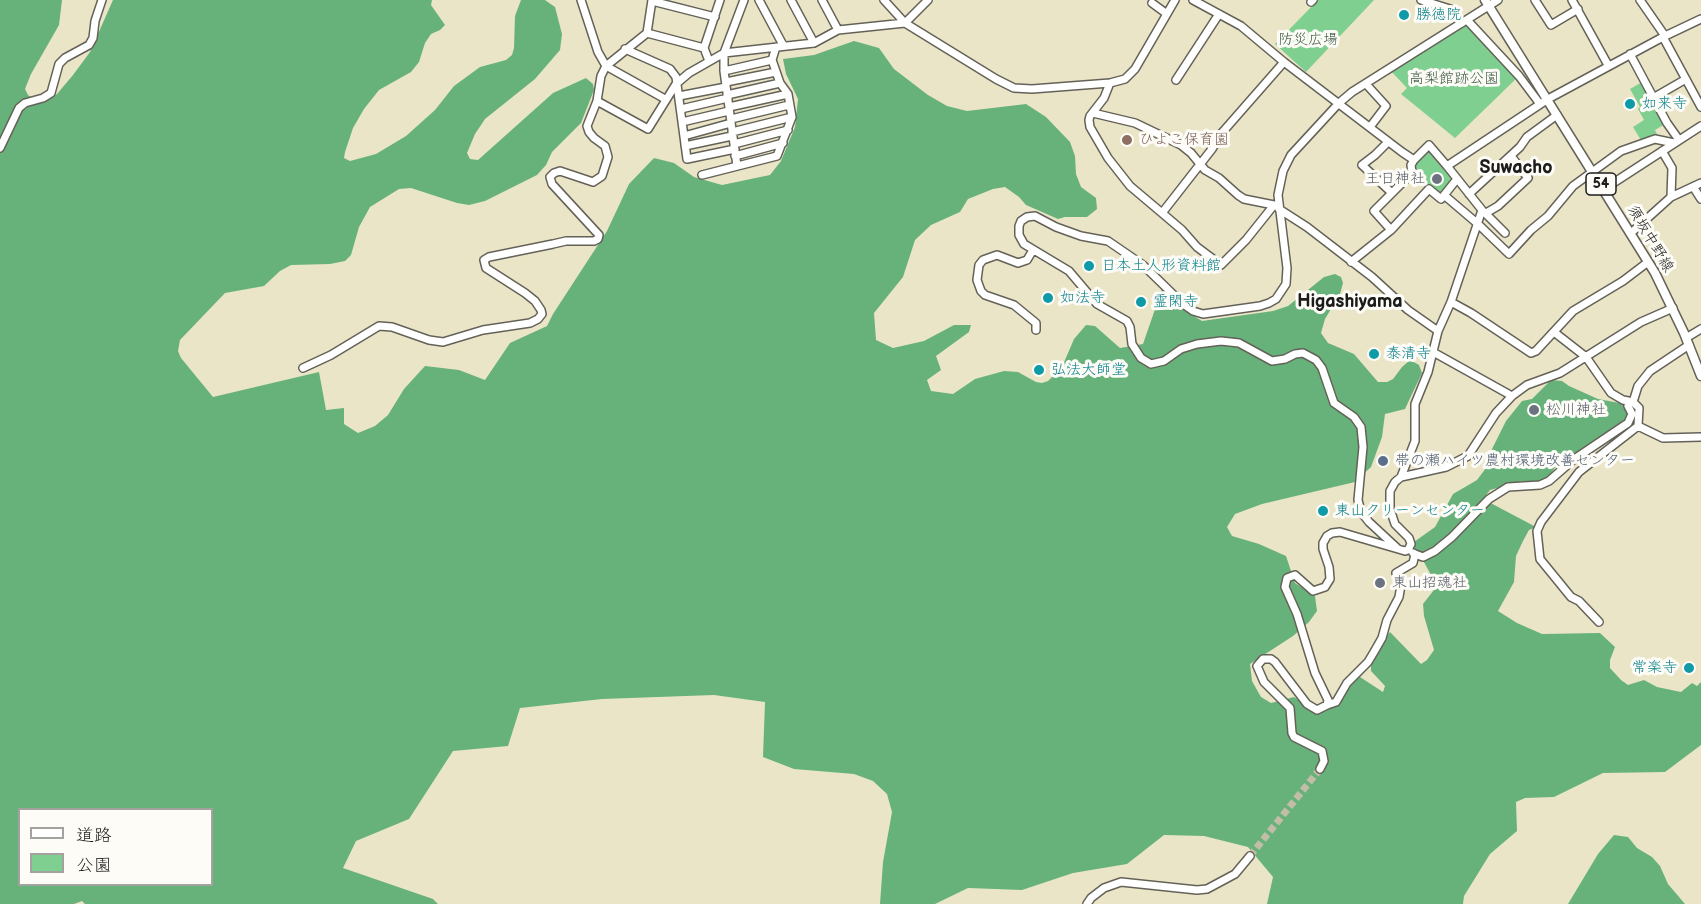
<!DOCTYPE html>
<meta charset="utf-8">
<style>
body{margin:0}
#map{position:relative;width:1701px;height:904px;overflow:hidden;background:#ebe5c8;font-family:"Balsamiq Sans","Klee One",sans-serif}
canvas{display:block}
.legend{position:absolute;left:18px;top:808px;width:195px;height:78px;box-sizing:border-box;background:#fdfcf7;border:2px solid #a3a29f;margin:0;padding:8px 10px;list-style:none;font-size:18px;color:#1c1c1c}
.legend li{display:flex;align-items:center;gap:12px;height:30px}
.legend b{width:30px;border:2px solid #a3a29f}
</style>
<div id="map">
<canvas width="1701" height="904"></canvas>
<ul class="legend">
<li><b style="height:8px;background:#fff"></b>道路</li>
<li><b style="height:16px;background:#7fcf90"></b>公園</li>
</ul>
</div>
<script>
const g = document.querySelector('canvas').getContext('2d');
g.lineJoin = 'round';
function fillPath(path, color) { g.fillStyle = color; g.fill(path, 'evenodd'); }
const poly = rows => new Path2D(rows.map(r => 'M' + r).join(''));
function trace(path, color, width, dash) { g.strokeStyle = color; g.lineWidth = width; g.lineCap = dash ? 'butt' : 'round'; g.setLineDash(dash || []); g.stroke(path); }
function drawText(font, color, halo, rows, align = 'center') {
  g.font = font + ' "Balsamiq Sans","Klee One",sans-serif'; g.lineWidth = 6; g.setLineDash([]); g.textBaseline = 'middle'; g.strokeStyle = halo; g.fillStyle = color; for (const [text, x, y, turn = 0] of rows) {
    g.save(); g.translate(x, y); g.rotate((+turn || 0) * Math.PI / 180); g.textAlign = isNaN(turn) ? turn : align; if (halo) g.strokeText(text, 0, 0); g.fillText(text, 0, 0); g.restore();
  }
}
const green = poly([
 [1318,0,1374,0,1306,72,1275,44],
 [1467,20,1519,76,1455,138,1401,94,1407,88,1389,69],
 [1644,81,1667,123,1655,130,1657,134,1642,142,1633,127,1644,120,1638,109,1640,107,1630,89],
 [1429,145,1457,179,1441,199,1412,173,1414,160]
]);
const forest = poly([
 [0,0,62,0,59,25,31,74,25,89,28,95,38,103,46,101,57,94,73,75,90,52,113,0,432,0,431,5,445,25,440,30,431,34,425,43,419,62,411,72,379,90,364,109,353,128,345,152,344,158,350,161,376,154,406,136,435,110,454,86,480,67,506,60,512,55,514,48,515,16,521,0,545,0,555,7,562,34,560,50,535,79,485,119,475,134,467,153,470,159,478,160,553,93,586,78,593,84,594,90,581,123,552,152,546,165,537,175,485,201,469,205,457,203,411,188,399,189,370,207,359,227,351,255,345,261,330,264,291,265,280,271,264,286,225,293,180,340,178,351,181,358,213,397,319,372,326,410,344,408,344,424,358,433,375,426,388,415,404,389,425,366,459,370,485,380,510,343,547,326,553,314,607,231,629,184,654,158,674,163,694,177,722,185,770,175,781,161,795,127,798,99,786,74,783,59,814,55,854,41,879,48,894,69,928,95,947,106,967,111,1026,104,1046,117,1070,142,1075,156,1076,174,1081,187,1096,198,1097,209,1087,217,1065,217,1058,219,1026,205,1019,197,1005,187,993,189,968,199,960,212,931,225,915,240,903,277,874,313,876,340,893,348,924,341,954,325,971,325,969,332,936,356,941,370,927,380,931,391,953,394,975,379,1004,371,1018,372,1036,382,1042,383,1048,381,1062,367,1074,339,1086,325,1095,326,1120,348,1143,344,1162,289,1179,307,1202,321,1273,311,1288,306,1324,277,1335,274,1341,277,1343,283,1340,294,1325,319,1321,333,1328,343,1354,354,1378,382,1387,382,1393,379,1402,367,1410,360,1419,365,1422,373,1405,409,1385,414,1382,437,1371,467,1355,482,1262,504,1235,514,1227,527,1232,536,1259,544,1286,556,1295,583,1315,596,1317,611,1309,622,1293,636,1250,664,1252,681,1261,697,1271,703,1294,697,1316,713,1326,711,1352,680,1360,677,1383,692,1385,686,1371,671,1371,666,1384,639,1390,632,1421,664,1427,660,1434,650,1424,616,1423,604,1437,586,1419,553,1413,547,1414,542,1435,527,1453,494,1477,480,1489,464,1491,451,1506,421,1522,401,1532,399,1551,380,1562,381,1569,386,1598,399,1630,405,1634,412,1631,425,1600,448,1564,455,1547,479,1536,486,1522,481,1490,490,1483,499,1536,527,1529,530,1523,541,1516,556,1514,582,1498,611,1517,623,1542,634,1600,633,1615,647,1610,660,1610,668,1621,680,1628,685,1644,680,1657,687,1681,692,1692,683,1697,686,1701,682,1701,745,1665,772,1603,773,1554,797,1525,798,1516,802,1517,831,1490,854,1464,896,1463,904,1267,904,1273,877,1248,847,1204,836,1164,835,1127,864,1073,873,1022,890,968,888,935,904,880,904,883,862,892,812,887,794,873,781,854,774,794,769,763,757,765,702,714,695,602,699,520,708,508,746,453,751,409,819,356,841,343,868,433,899,438,904,85,904,82,901,74,904,0,904],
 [20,810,212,810,212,884,20,884],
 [1614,835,1628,837,1637,848,1652,857,1660,866,1668,884,1685,904,1568,904,1598,854]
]);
const minorTunnel = poly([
 [1250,856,1320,769]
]);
const minor = poly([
 [581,0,598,52,606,66,665,99],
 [759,0,783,45],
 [791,0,814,43],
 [822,0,838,30],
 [884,0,905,23,996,79,1014,88,1032,89,1110,83,1125,79,1135,69,1175,0],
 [1193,0,1241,26,1284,62,1402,152,1414,160,1429,145,1447,166],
 [1421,0,1450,9,1462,23],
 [1535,0,1551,25,1578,9],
 [1572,0,1608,65],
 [1640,0,1665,36],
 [652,1,715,17],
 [1311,2,1313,0],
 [1152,3,1167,14],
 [1467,20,1519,76,1540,104],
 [647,33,704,48],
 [1663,37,1701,107],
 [625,49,670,69,676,77,687,159,735,149],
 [1630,54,1667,123,1679,140],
 [709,61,704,48,720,0],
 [724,71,772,60],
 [1176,80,1219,14],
 [726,82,776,72],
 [1110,83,1104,98,1090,116,1089,120,1090,127,1108,158,1130,186,1162,213],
 [1366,84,1386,106,1370,127],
 [727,95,780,83],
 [679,96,726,87],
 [1653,98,1686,79],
 [597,101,648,129,676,84,689,73,724,53,814,43,838,30,905,23,928,0],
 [729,107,788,94],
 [681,109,728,98],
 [1093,113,1135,123,1181,145,1191,153,1205,170,1219,178,1238,195,1244,199,1274,205],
 [731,119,789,105],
 [682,122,729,111],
 [732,132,792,117],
 [684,136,731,123],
 [734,144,788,130],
 [685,146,732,136],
 [0,148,19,108,25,103,43,98,51,93,59,64,65,58,89,45,93,38,95,21,102,0],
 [735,156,783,143],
 [737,166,724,71,724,53,744,0],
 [702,175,777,156,792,117,788,94,780,83,772,60,776,47],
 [1694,188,1701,199],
 [1604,189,1701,126],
 [1392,193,1412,173,1411,165,1414,160],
 [1469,194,1520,147,1527,137,1557,115],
 [1444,195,1478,224,1509,254,1531,230,1548,216,1573,186,1621,151,1655,139,1674,143],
 [1671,197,1701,183],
 [1278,205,1274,205,1246,240,1221,265,1197,247,1182,230,1162,213,1212,149,1220,135,1284,62],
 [1279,209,1307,227,1372,277,1408,310,1438,331],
 [1484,212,1505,233],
 [1486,213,1498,206,1528,178,1511,156],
 [1391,230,1429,189,1441,199,1457,179],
 [1631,233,1671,197,1672,168,1662,151],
 [1033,250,1027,260,1018,263,997,255,983,260,979,265,977,280,981,291,985,295,1014,305,1036,323,1036,330],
 [1351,262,1391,230,1374,211,1392,193,1362,165,1375,155,1388,142],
 [1451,302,1471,313,1531,353,1536,351,1573,311,1623,281,1648,262],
 [1554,332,1586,357,1611,393,1623,400,1633,402,1639,408,1638,426,1663,438,1701,437],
 [1686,338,1701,329],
 [1433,352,1512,396],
 [303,368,331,355,379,326,392,327,429,340,443,342,483,330,530,323,538,319,542,314,541,310,535,301,525,293,486,268,484,260,489,257,553,244,566,241,594,241,598,239,599,235,552,184,550,177,554,173,560,171,593,182,602,176,608,157,605,146,594,138,589,132,587,126,597,101,601,76,606,66,647,33,652,0],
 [1633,402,1638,386,1650,371,1689,345],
 [1401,477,1415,441,1415,404,1428,372,1438,331,1451,302,1482,210,1447,166,1548,99,1663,37,1701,19],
 [1397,548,1369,522,1361,512,1358,500,1363,447,1361,427,1354,417,1334,403,1322,368,1316,360,1303,353,1295,354,1285,359,1272,361,1239,343,1221,341,1197,344,1181,349,1164,361,1151,364,1141,358,1132,344,1130,327,1127,321,1097,304,1069,271,1024,244,1019,235,1019,226,1021,221,1027,217,1035,216,1056,227,1081,236,1108,241,1143,265,1183,304,1193,311,1203,314,1260,306,1269,303,1276,299,1286,284,1287,268,1278,195,1283,171,1291,155,1339,103,1352,92,1498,0],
 [1415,554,1423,557,1435,551,1452,537,1489,499,1508,487,1540,485,1549,481,1573,460,1628,423,1632,414,1628,406],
 [1599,622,1579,601,1571,597,1540,559,1537,531,1541,522,1579,472,1638,426],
 [1327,705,1336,702,1347,683,1368,662,1374,652,1382,638,1387,620,1399,597,1401,585,1396,573,1413,563,1415,554,1413,553],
 [1320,769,1324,761,1322,751,1294,737,1292,733,1290,708,1264,682,1257,666,1263,659,1271,659,1275,662,1307,704,1317,710,1327,705,1328,700,1315,673,1297,614,1285,587,1287,578,1295,575,1313,591,1325,587,1330,579,1329,567,1323,549,1323,543,1327,536,1332,533,1340,532,1405,551,1408,550,1411,544,1409,538,1395,524,1390,509,1390,491,1395,482,1401,477,1446,467,1468,456,1496,413,1512,396,1527,385,1560,373,1641,322,1673,308],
 [1087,904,1091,898,1104,888,1121,882,1197,890,1207,889,1235,874,1250,856]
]);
const major = poly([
 [1485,0,1655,273,1684,333,1701,376]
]);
const markers = [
 [1404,15,6,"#0f9aa8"],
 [1630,104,6,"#0f9aa8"],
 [1127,140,6,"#8d6e63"],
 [1437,179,6,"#6b7280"],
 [1089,266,6,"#0f9aa8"],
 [1048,298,6,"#0f9aa8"],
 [1141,302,6,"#0f9aa8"],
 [1374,354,6,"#0f9aa8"],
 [1039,370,6,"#0f9aa8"],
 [1534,410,6,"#6b7280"],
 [1383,461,6,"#5c6f8a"],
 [1323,511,6,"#0f9aa8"],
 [1380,583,6,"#6b7280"],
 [1689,668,6,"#0f9aa8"]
];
const shields = [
 [1601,184,30]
];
const shieldNames = [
 ["54",1601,184]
];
const cultureNames = [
 ["勝徳院",1416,15],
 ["如来寺",1642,104],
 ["日本土人形資料館",1101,266],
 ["如法寺",1060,298],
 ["霊閑寺",1153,302],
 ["泰清寺",1386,354],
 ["弘法大師堂",1051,370],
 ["東山クリーンセンター",1335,511],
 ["常楽寺",1677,668,"right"]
];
const parkNames = [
 ["防災広場",1308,40],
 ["高梨館跡公園",1454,79]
];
const educationNames = [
 ["ひよこ保育園",1139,140]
];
const worshipNames = [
 ["王日神社",1425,179,"right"],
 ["松川神社",1546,410],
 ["東山招魂社",1392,583]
];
const streetNames = [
 ["須坂中野線",1650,239,59]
];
const serviceNames = [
 ["帯の瀬ハイツ農村環境改善センター",1395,461]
];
const quarterNames = [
 ["Suwacho",1516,168],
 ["Higashiyama",1350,302]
];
fillPath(green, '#7fcf90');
fillPath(forest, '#67b27a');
trace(minorTunnel, '#c2bda6', 7, [7, 3.5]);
trace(minor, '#646258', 10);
trace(major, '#646258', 11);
trace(minor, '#fff', 7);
trace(major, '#fff', 8);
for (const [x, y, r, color] of markers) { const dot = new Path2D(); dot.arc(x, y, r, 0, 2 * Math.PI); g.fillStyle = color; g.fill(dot); trace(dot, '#fdfcf7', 2); }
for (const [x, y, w] of shields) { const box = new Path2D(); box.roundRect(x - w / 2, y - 11, w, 22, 4.5); g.fillStyle = '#fdfcf7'; g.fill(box); trace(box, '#1c1c1c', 1.5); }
drawText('bold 14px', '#1c1c1c', null, shieldNames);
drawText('15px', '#0d838f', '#fdfcf7', cultureNames, 'left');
drawText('15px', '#3f5b45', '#fdfcf7', parkNames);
drawText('15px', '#785e54', '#fdfcf7', educationNames, 'left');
drawText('15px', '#5b616d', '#fdfcf7', worshipNames, 'left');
drawText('15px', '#1c1c1c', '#fdfcf7', streetNames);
drawText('15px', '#4e5e75', '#fdfcf7', serviceNames, 'left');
drawText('bold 18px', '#1c1c1c', '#fdfcf7', quarterNames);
</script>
